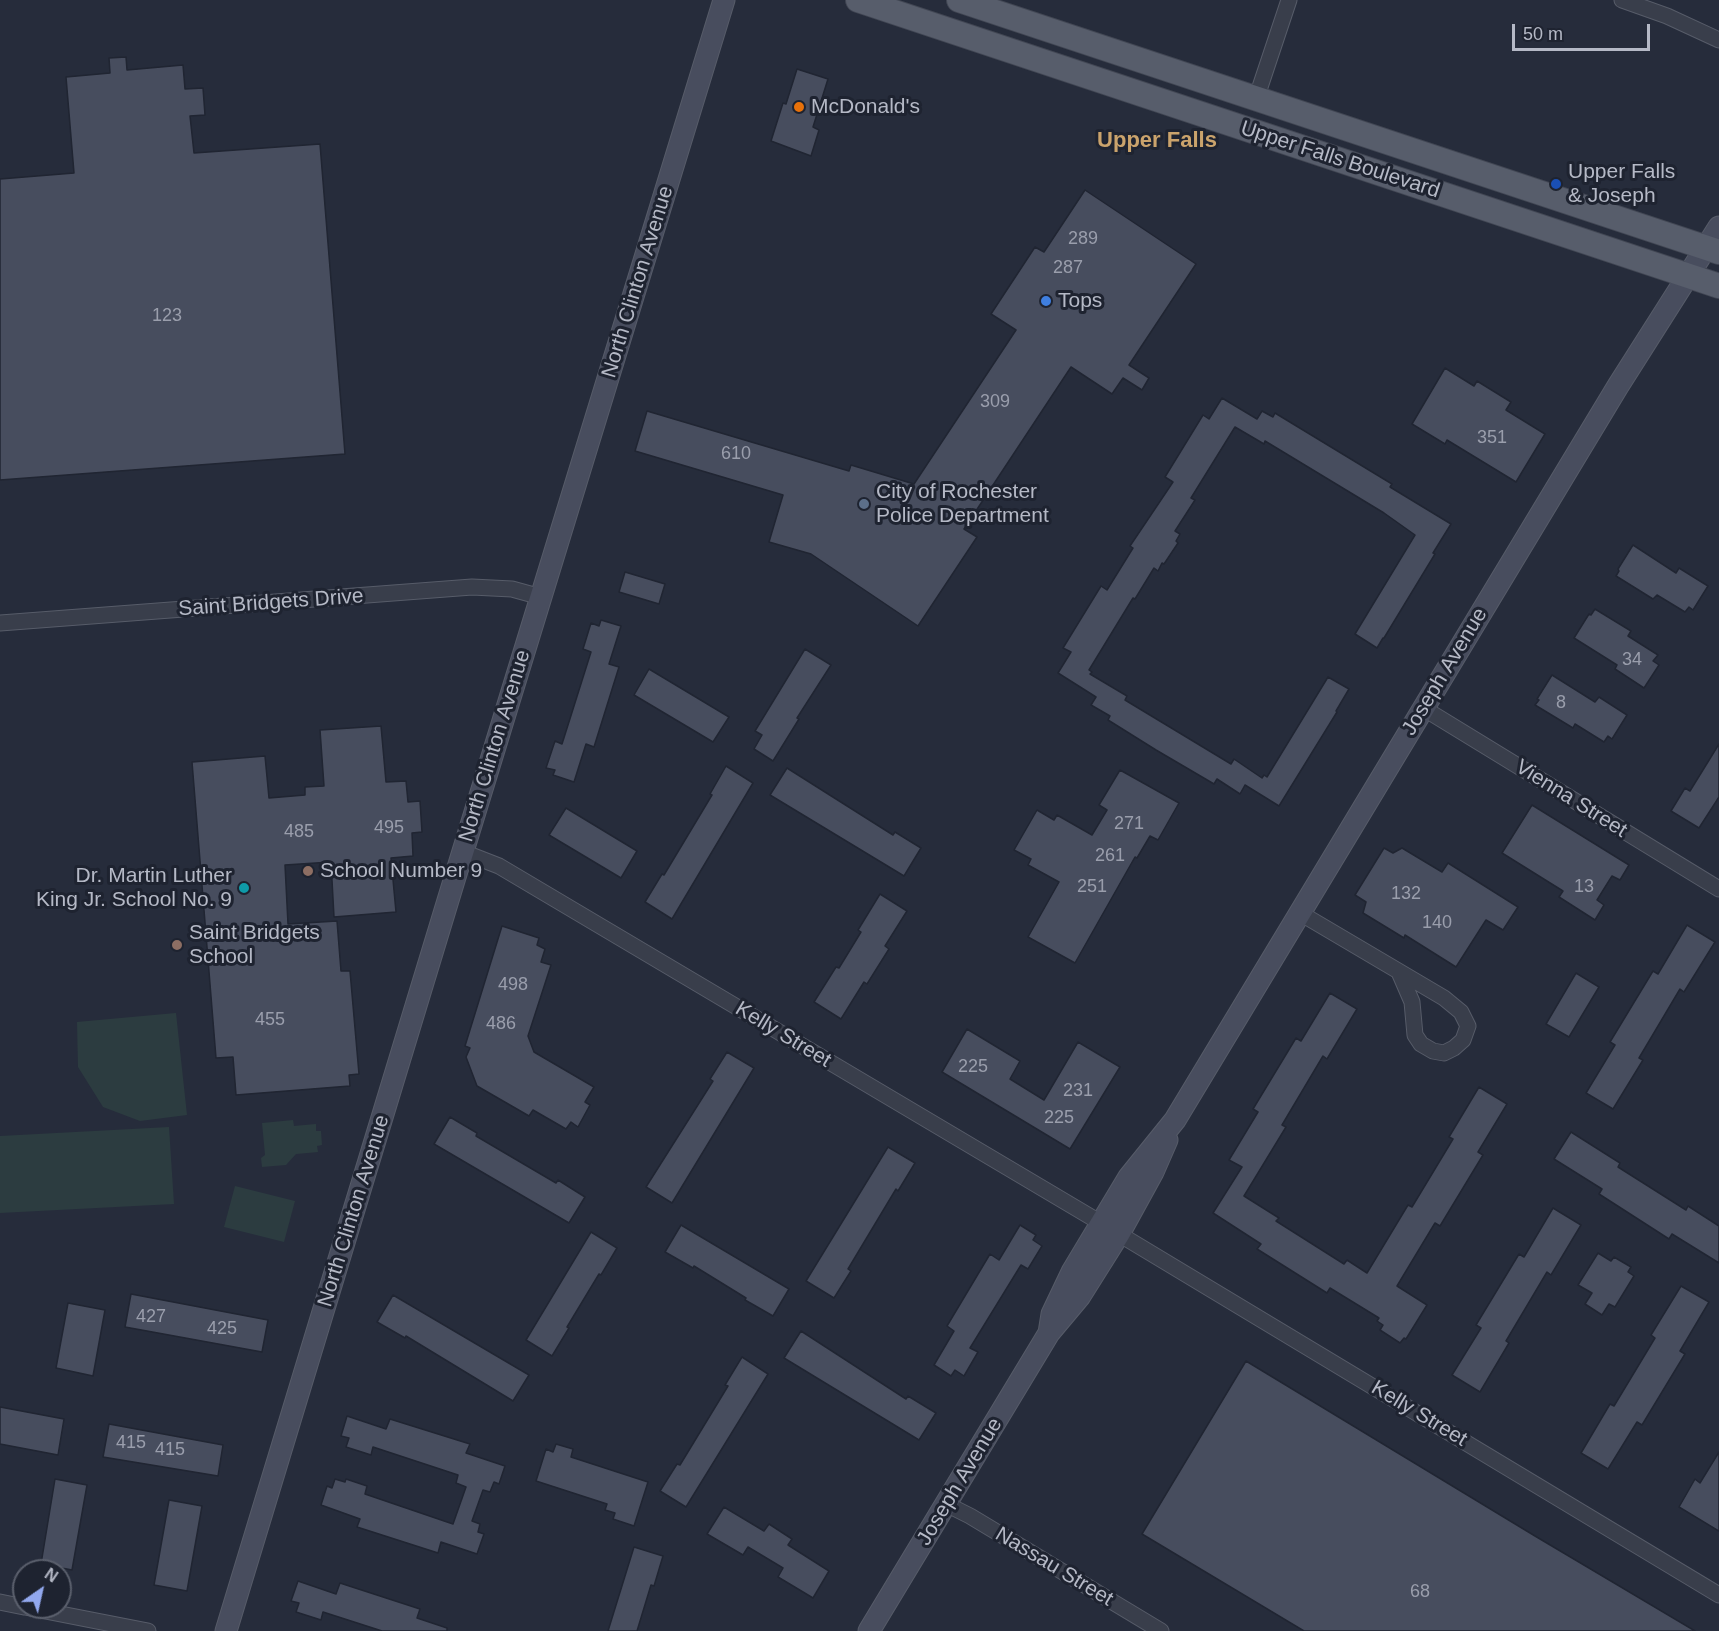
<!DOCTYPE html>
<style>
body{margin:0}
#map{position:relative;width:1719px;height:1631px;overflow:hidden;background:#262c3b;font-family:Arial,sans-serif}
canvas{display:block}
.north{position:absolute;left:12px;top:1559px;width:60px;height:60px;box-sizing:border-box;background:#1e2330;border:2px solid #5a5f6c;border-radius:50%;rotate:34deg;font-size:16px;font-weight:700;line-height:24px;text-align:center;color:#b5b9c6}
.north::after{content:'';display:block;margin:auto;width:21px;height:27px;background:#92a8ee;clip-path:polygon(50% 0,100% 100%,50% 72%,0 100%)}
.scale{position:absolute;left:1512px;top:24px;width:138px;height:27px;box-sizing:border-box;border:3px solid #b5b9c6;border-top:0;padding-left:8px;font-size:18px;line-height:21px;white-space:nowrap;color:#b5b9c6;-webkit-text-stroke:4px #1e2330;paint-order:stroke}
</style>
<div id="map">
<canvas width="1719" height="1631"></canvas>
<div class="north">N</div>
<div class="scale">50 m</div>
</div>
<script>
const g = document.querySelector('canvas').getContext('2d');
g.lineJoin = 'round';
function fillPath(path, color) { g.fillStyle = color; g.fill(path, 'evenodd'); }
const poly = rows => new Path2D(rows.map(r => 'M' + r).join(''));
function trace(path, color, width, dash) { g.strokeStyle = color; g.lineWidth = width; g.lineCap = dash ? 'butt' : 'round'; g.setLineDash(dash || []); g.stroke(path); }
function drawText(font, color, halo, rows, align = 'center') {
  g.font = font + ' Arial,sans-serif'; g.lineWidth = 6; g.setLineDash([]); g.textBaseline = 'middle'; g.strokeStyle = halo; g.fillStyle = color; for (const [text, x, y, turn = 0] of rows) {
    g.save(); g.translate(x, y); g.rotate((+turn || 0) * Math.PI / 180); g.textAlign = isNaN(turn) ? turn : align; if (halo) g.strokeText(text, 0, 0); g.fillText(text, 0, 0); g.restore();
  }
}
const green = poly([
 [176,1013,187,1115,140,1121,103,1107,78,1067,77,1022],
 [293,1120,294,1126,316,1124,316,1131,321,1131,322,1145,317,1146,318,1152,296,1154,286,1165,262,1167,261,1158,265,1155,262,1123],
 [169,1127,174,1204,0,1213,0,1136],
 [235,1186,295,1201,284,1242,224,1227]
]);
const building = poly([
 [126,57,127,70,183,65,185,89,203,88,205,115,190,116,194,153,320,144,345,454,0,480,0,179,74,173,66,77,110,73,109,58,126,57],
 [797,69,828,79,813,127,819,130,811,156,771,141,783,103,786,104,797,69],
 [1085,190,1196,264,1129,365,1149,378,1142,390,1123,378,1112,394,1071,367,964,529,977,537,918,626,811,554,769,542,783,495,635,451,647,411,849,471,851,465,914,484,1016,330,991,314,1035,247,1044,252,1085,190],
 [1445,368,1474,386,1477,381,1511,402,1506,410,1545,434,1516,482,1447,440,1445,444,1412,424,1445,368],
 [1222,398,1257,419,1262,411,1273,417,1275,413,1392,484,1390,487,1451,524,1433,553,1435,554,1384,638,1383,638,1377,648,1355,634,1415,535,1384,513,1265,441,1264,444,1235,427,1191,498,1195,500,1175,531,1180,534,1176,541,1178,543,1164,564,1162,563,1158,571,1154,568,1135,599,1133,598,1089,670,1092,672,1090,674,1127,696,1125,700,1231,764,1234,759,1262,778,1264,775,1267,777,1328,677,1349,689,1336,711,1337,712,1279,806,1245,785,1240,794,1217,779,1214,784,1156,750,1108,720,1110,716,1091,705,1096,697,1058,673,1071,652,1063,648,1101,586,1107,590,1133,548,1130,546,1173,482,1165,477,1203,415,1209,419,1222,398],
 [1633,545,1676,573,1679,568,1708,586,1693,610,1689,607,1685,612,1657,595,1653,599,1616,576,1619,571,1618,569,1633,545],
 [625,572,665,584,659,604,619,592,625,572],
 [1595,609,1631,631,1628,636,1658,655,1653,661,1659,665,1644,688,1615,669,1617,665,1574,638,1589,614,1591,615,1595,609],
 [601,620,621,626,609,664,619,667,594,747,586,744,574,782,553,775,555,770,546,768,555,741,562,744,591,652,583,649,591,623,599,626,601,620],
 [805,649,831,665,797,718,799,719,773,761,754,749,762,735,755,731,805,649],
 [649,669,729,717,713,742,634,695,649,669],
 [1552,675,1595,702,1599,697,1627,715,1612,739,1608,736,1604,742,1575,724,1573,728,1535,705,1539,700,1537,699,1552,675],
 [381,726,386,782,406,781,408,802,420,801,422,832,412,833,413,856,391,858,396,912,334,917,331,862,285,865,288,924,337,921,341,971,350,971,359,1074,349,1075,350,1086,236,1095,233,1057,216,1058,192,762,265,756,269,798,305,795,305,787,324,786,320,730,381,726],
 [1719,744,1719,797,1699,828,1671,811,1685,788,1690,791,1719,744],
 [726,766,753,783,672,919,645,902,662,874,664,875,712,795,710,794,726,766],
 [787,768,893,835,895,832,921,848,904,876,770,795,787,768],
 [1120,770,1179,803,1158,840,1150,836,1137,858,1135,857,1075,963,1028,937,1059,882,1028,865,1031,859,1014,850,1037,810,1054,820,1057,815,1092,835,1107,810,1099,805,1120,770],
 [1532,805,1629,865,1620,880,1612,876,1597,900,1604,905,1595,920,1559,897,1563,891,1502,853,1532,805],
 [566,808,637,851,621,878,549,835,566,808],
 [1384,848,1393,853,1402,848,1442,872,1448,863,1518,907,1503,930,1486,920,1456,967,1405,935,1404,938,1363,913,1366,902,1355,895,1384,848],
 [880,894,907,911,885,946,889,949,867,984,864,982,841,1019,814,1002,836,967,839,968,861,932,858,930,880,894],
 [1687,925,1715,942,1684,992,1680,989,1639,1058,1643,1060,1613,1109,1586,1093,1615,1045,1610,1042,1653,971,1658,974,1687,925],
 [502,926,539,938,537,945,545,949,541,962,551,965,528,1036,534,1052,594,1087,585,1102,590,1105,578,1127,571,1122,566,1129,533,1110,529,1116,477,1086,466,1057,470,1048,465,1046,502,926],
 [1576,973,1599,987,1569,1037,1546,1024,1576,973],
 [1330,993,1357,1009,1327,1059,1323,1056,1282,1125,1286,1127,1244,1196,1279,1218,1276,1221,1344,1264,1347,1260,1367,1273,1408,1205,1412,1207,1453,1139,1449,1137,1479,1087,1507,1104,1478,1152,1483,1155,1440,1226,1435,1223,1397,1286,1427,1305,1406,1339,1404,1338,1400,1343,1380,1330,1383,1325,1377,1321,1379,1318,1330,1288,1327,1293,1257,1249,1261,1244,1213,1213,1242,1167,1229,1160,1258,1112,1253,1109,1296,1038,1301,1041,1330,993],
 [967,1029,1020,1061,1010,1079,1044,1100,1078,1042,1120,1067,1070,1149,942,1072,967,1029],
 [727,1052,754,1068,672,1203,646,1187,713,1081,710,1079,727,1052],
 [450,1117,477,1133,476,1136,556,1183,558,1180,585,1197,569,1223,434,1144,450,1117],
 [1571,1132,1620,1163,1618,1167,1686,1210,1688,1206,1719,1226,1719,1263,1672,1234,1669,1239,1599,1194,1602,1189,1554,1159,1571,1132],
 [888,1147,915,1163,898,1191,896,1189,848,1269,851,1271,834,1298,806,1281,888,1147],
 [1553,1208,1581,1225,1551,1275,1547,1272,1506,1341,1509,1343,1480,1392,1452,1375,1481,1328,1476,1325,1519,1254,1524,1257,1553,1208],
 [681,1225,789,1289,773,1316,745,1300,746,1298,694,1266,693,1268,665,1252,681,1225],
 [1020,1225,1036,1235,1033,1240,1042,1246,1028,1269,1021,1265,970,1348,978,1352,964,1376,955,1370,951,1376,934,1365,954,1331,947,1326,990,1254,999,1260,1020,1225],
 [591,1232,617,1248,601,1275,599,1274,567,1327,569,1328,552,1356,526,1340,591,1232],
 [1598,1253,1611,1261,1614,1257,1631,1267,1628,1272,1634,1276,1615,1307,1609,1304,1602,1315,1585,1304,1592,1293,1578,1285,1598,1253],
 [1681,1286,1709,1302,1680,1351,1685,1354,1642,1425,1637,1422,1608,1469,1581,1453,1610,1404,1614,1406,1655,1338,1651,1335,1681,1286],
 [131,1294,268,1320,262,1352,125,1327,131,1294],
 [393,1295,529,1375,513,1401,406,1336,405,1338,377,1322,393,1295],
 [68,1303,105,1310,93,1376,56,1368,68,1303],
 [801,1331,906,1399,908,1396,936,1413,919,1440,784,1358,801,1331],
 [742,1357,768,1374,686,1507,660,1491,677,1464,680,1465,728,1386,725,1385,742,1357],
 [1246,1361,1535,1536,1695,1631,1304,1631,1142,1534,1246,1361],
 [0,1407,64,1419,58,1455,0,1444,0,1407],
 [347,1416,386,1429,390,1419,470,1444,466,1453,505,1466,499,1484,494,1482,490,1492,483,1490,472,1521,480,1524,478,1532,484,1534,477,1554,441,1542,438,1553,357,1527,360,1519,321,1505,327,1486,332,1488,335,1479,345,1482,346,1479,367,1486,365,1494,453,1524,466,1487,456,1483,458,1475,373,1447,371,1455,346,1447,349,1438,341,1436,347,1416],
 [109,1424,223,1445,218,1476,103,1457,109,1424],
 [556,1444,573,1449,571,1457,648,1482,634,1526,613,1519,615,1513,605,1510,607,1504,536,1481,546,1449,553,1452,556,1444],
 [1719,1452,1719,1531,1679,1507,1695,1479,1700,1483,1719,1452],
 [55,1479,87,1485,72,1570,41,1564,55,1479],
 [169,1500,202,1506,187,1591,154,1585,169,1500],
 [724,1507,764,1531,769,1524,792,1539,788,1545,829,1571,813,1598,778,1577,783,1568,748,1547,743,1555,707,1534,724,1507],
 [634,1547,663,1556,654,1586,651,1585,637,1631,608,1631,634,1547],
 [298,1581,336,1594,340,1583,420,1609,417,1618,447,1628,447,1631,382,1631,323,1612,321,1620,296,1612,299,1603,291,1601,298,1581]
]);
const street = poly([
 [1622,0,1667,16,1719,40],
 [1256,99,1289,0],
 [0,623,472,587,512,589,541,597],
 [1423,708,1719,889],
 [463,852,499,866,1101,1223],
 [1300,913,1444,998,1461,1012,1468,1026,1463,1040,1454,1048,1444,1053,1433,1051,1421,1044,1415,1035,1412,1002,1399,972],
 [1119,1234,1719,1595],
 [946,1504,970,1516,1161,1631],
 [0,1602,24,1607],
 [25,1607,148,1631]
]);
const secondary = poly([
 [1049,1333,1052,1314,1072,1272,1129,1177,1175,1120,1618,386,1719,227],
 [226,1631,456,874,724,0],
 [869,1631,1049,1333,1080,1296,1119,1234,1153,1172,1167,1140]
]);
const primary = poly([
 [858,0,1719,286],
 [959,0,1719,252]
]);
const markers = [
 [799,107,6,"#e8710a"],
 [1556,184,6,"#1a4fb4"],
 [1046,301,6,"#3f7fe0"],
 [864,504,6,"#5c6f8a"],
 [308,871,6,"#8d6e63"],
 [244,888,6,"#0f9aa8"],
 [177,945,6,"#8d6e63"]
];
const numberNames = [
 ["289",1083,239],
 ["287",1068,268],
 ["123",167,316],
 ["309",995,402],
 ["351",1492,438],
 ["610",736,454],
 ["34",1632,660],
 ["8",1561,703],
 ["271",1129,824],
 ["495",389,828],
 ["485",299,832],
 ["261",1110,856],
 ["251",1092,887],
 ["13",1584,887],
 ["132",1406,894],
 ["140",1437,923],
 ["498",513,985],
 ["455",270,1020],
 ["486",501,1024],
 ["225",973,1067],
 ["231",1078,1091],
 ["225",1059,1118],
 ["427",151,1317],
 ["425",222,1329],
 ["415",131,1443],
 ["415",170,1450],
 ["68",1420,1592]
];
const poiNames = [
 ["McDonald's",811,107],
 ["Upper Falls",1568,172],
 ["& Joseph",1568,196],
 ["Tops",1058,301],
 ["City of Rochester",876,492],
 ["Police Department",876,516],
 ["School Number 9",320,871],
 ["Dr. Martin Luther",232,876,"right"],
 ["King Jr. School No. 9",232,900,"right"],
 ["Saint Bridgets",189,933],
 ["School",189,957]
];
const streetNames = [
 ["Upper Falls Boulevard",1340,160,18],
 ["North Clinton Avenue",638,282,-73],
 ["Saint Bridgets Drive",271,603,-4],
 ["Joseph Avenue",1445,672,-59],
 ["North Clinton Avenue",495,746,-73],
 ["Vienna Street",1571,799,32],
 ["Kelly Street",783,1035,31],
 ["North Clinton Avenue",354,1211,-73],
 ["Kelly Street",1419,1414,31],
 ["Joseph Avenue",960,1482,-59],
 ["Nassau Street",1054,1567,31]
];
const neighbourhoodNames = [
 ["Upper Falls",1157,141]
];
fillPath(green, '#2c3c40');
fillPath(building, '#474d5e');
trace(building, '#202532', 1.5);
trace(street, '#575c69', 17);
trace(secondary, '#575c69', 23);
trace(primary, '#424754', 26);
trace(street, '#393e4b', 15);
trace(secondary, '#484d5e', 21);
trace(primary, '#575d6b', 24);
for (const [x, y, r, color] of markers) { const dot = new Path2D(); dot.arc(x, y, r, 0, 2 * Math.PI); g.fillStyle = color; g.fill(dot); trace(dot, '#1e2330', 2); }
drawText('18px', '#9a9eac', null, numberNames);
drawText('21px', '#b5b9c6', '#1e2330', poiNames, 'left');
drawText('21px', '#b5b9c6', '#1e2330', streetNames);
drawText('bold 22px', '#caa36c', '#1e2330', neighbourhoodNames);
</script>
